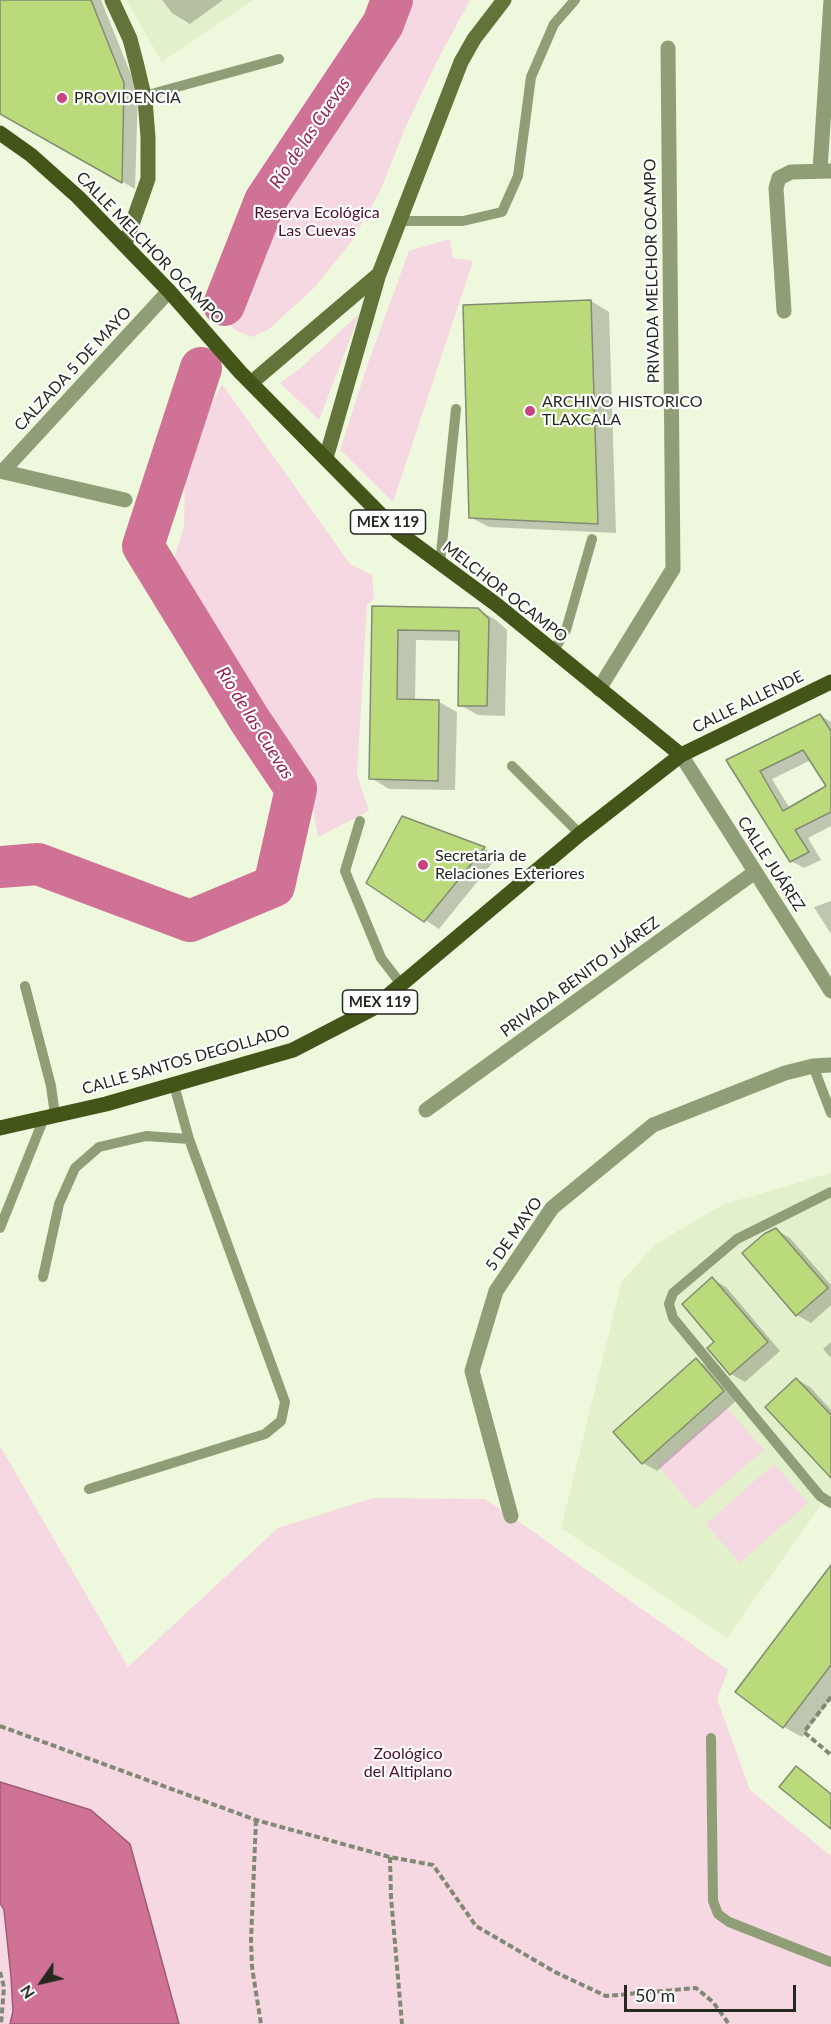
<!DOCTYPE html>
<meta charset="utf-8">
<style>
body{margin:0}
#map{position:relative;width:831px;height:2024px;overflow:hidden;background:#eef8dc;font-family:Lato,sans-serif}
canvas{display:block}
.north{position:absolute;left:12px;top:1952px;width:60px;height:60px;-webkit-text-stroke:4px #fff;paint-order:stroke;rotate:236deg;font-size:16px;font-weight:700;line-height:24px;text-align:center;color:#25281e}
.north::after{content:'';display:block;margin:auto;width:21px;height:27px;background:#25281e;clip-path:polygon(50% 0,100% 100%,50% 72%,0 100%)}
.scale{position:absolute;left:624px;top:1985px;width:172px;height:27px;box-sizing:border-box;border:3px solid #25281e;border-top:0;padding-left:8px;font-size:18px;line-height:21px;white-space:nowrap;color:#25281e;-webkit-text-stroke:4px #fff;paint-order:stroke}
</style>
<div id="map">
<canvas width="831" height="2024"></canvas>
<div class="north">N</div>
<div class="scale">50 m</div>
</div>
<script>
const g = document.querySelector('canvas').getContext('2d');
g.lineJoin = 'round';
function fillPath(path, color) { g.fillStyle = color; g.fill(path, 'evenodd'); }
const poly = rows => new Path2D(rows.map(r => 'M' + r).join(''));
function trace(path, color, width, dash) { g.strokeStyle = color; g.lineWidth = width; g.lineCap = dash ? 'butt' : 'round'; g.setLineDash(dash || []); g.stroke(path); }
function drawText(font, color, halo, rows, align = 'center') {
  g.font = font + ' Lato,sans-serif'; g.lineWidth = 4.5; g.setLineDash([]); g.textBaseline = 'middle'; g.strokeStyle = halo; g.fillStyle = color; for (const [text, x, y, turn = 0] of rows) {
    g.save(); g.translate(x, y); g.rotate((+turn || 0) * Math.PI / 180); g.textAlign = isNaN(turn) ? turn : align; if (halo) g.strokeText(text, 0, 0); g.fillText(text, 0, 0); g.restore();
  }
}
const built = poly([
 [126,0,253,0,162,62],
 [831,1173,831,1498,825,1499,727,1638,561,1528,622,1281,656,1244,722,1205]
]);
const green = poly([
 [406,0,470,0,436,63,405,128,381,189,352,241,313,289,268,330,251,337,237,331,224,320,247,266,276,212,369,79],
 [450,239,453,258,473,261,393,502,340,450,367,366,409,251],
 [360,313,319,420,280,383,302,367],
 [222,384,350,564,372,575,374,599,367,605,357,775,369,811,318,837,308,785,225,670,224,654,168,578,184,527,185,478,202,421],
 [726,1407,764,1450,695,1509,658,1466],
 [0,1446,128,1667,278,1528,373,1498,485,1499,511,1516,728,1670,717,1699,750,1790,831,1856,831,2024,0,2024],
 [774,1464,808,1503,740,1563,706,1524]
]);
const water = poly([
 [0,1782,91,1810,130,1844,179,2024,10,2024,13,2011,11,1977,4,1910,0,1903,0,1782]
]);
const shadow = poly([
 [0,0,101,0,138,92,135,189,30,128,0,113],
 [162,0,223,0,190,24,172,13],
 [591,301,609,312,616,533,489,527,470,517],
 [374,607,477,609,496,620,507,630,505,716,478,715,460,705,461,641,416,640,415,701,439,702,457,712,455,790,389,789,371,778],
 [820,715,831,722,831,826,808,838,821,860,804,868,791,861,728,761],
 [811,760,828,787,790,809,772,779],
 [402,818,484,848,498,856,439,929,368,882],
 [831,901,831,934,814,907],
 [776,1230,790,1238,831,1285,831,1305,811,1323,797,1315],
 [712,1279,726,1287,780,1351,745,1382,731,1374,709,1348,716,1342],
 [831,1342,831,1358,823,1349],
 [696,1360,710,1368,737,1400,657,1471,643,1463],
 [796,1379,810,1387,831,1410,831,1476],
 [831,1575,831,1699,802,1737,784,1727,737,1692]
]);
const river = poly([
 [224,305,265,201,383,24,392,0],
 [0,867,38,864,190,921,274,886,296,789,249,719,143,546,201,368]
]);
const building = poly([
 [0,0,91,0,124,83,122,183,0,114,0,0],
 [591,300,598,524,469,518,463,305,591,300],
 [372,606,478,608,489,619,487,706,458,706,459,631,398,630,397,699,439,700,438,781,369,779,372,606],
 [820,714,831,731,831,812,795,830,809,852,790,862,726,760,820,714],
 [803,750,826,786,783,811,760,771,803,750],
 [402,816,485,847,424,922,366,883,402,816],
 [776,1228,828,1288,796,1316,742,1253,764,1234,776,1228],
 [712,1277,768,1342,730,1375,707,1348,714,1342,682,1304,712,1277],
 [696,1358,724,1391,642,1464,613,1432,696,1358],
 [796,1378,831,1415,831,1478,765,1407,796,1378],
 [831,1565,831,1665,783,1728,735,1692,831,1565],
 [796,1766,831,1794,831,1829,779,1787,796,1766]
]);
const path = poly([
 [831,1697,804,1732,831,1755],
 [0,1726,256,1820,390,1857,433,1865,476,1926,555,1972,606,1996,696,1988,713,2002,729,2024],
 [256,1820,251,1940,252,1967,261,2024],
 [390,1857,391,1897,402,2024],
 [0,1972,4,1987,1,2024]
]);
const lane = poly([
 [144,96,279,59],
 [399,221,463,221,502,212,518,176,531,77,554,24,575,0],
 [440,563,456,409],
 [553,652,566,630,592,539],
 [512,766,580,834],
 [360,821,345,871,381,958,401,984],
 [25,986,51,1086,55,1115],
 [813,1066,831,1113],
 [831,1192,737,1239,673,1293,669,1304,673,1318,820,1496,831,1503],
 [0,1228,44,1118],
 [43,1277,59,1204,75,1168,99,1147,146,1136,189,1139],
 [89,1489,265,1434,281,1421,285,1402,189,1139,174,1085],
 [711,1738,713,1901,718,1914,729,1922,831,1962]
]);
const street = poly([
 [820,170,831,0],
 [784,311,776,188,779,178,791,172,831,171],
 [0,471,125,500],
 [3,471,169,291],
 [599,689,673,569,668,48],
 [681,755,831,991],
 [426,1110,755,872],
 [511,1516,472,1371,496,1291,552,1208,653,1125,785,1073,813,1066,831,1065]
]);
const secondary = poly([
 [112,0,130,39,137,66,145,100,148,137,148,179,125,244],
 [251,383,379,274],
 [326,458,379,274,461,62,474,39,504,0]
]);
const primary = poly([
 [0,133,31,155,78,197,169,291,240,372,398,532,497,605,681,755],
 [0,1128,106,1104,293,1050,372,1009,580,834,681,755,831,682]
]);
const markers = [
 [62,98,6,"#ca427f"],
 [530,411,6,"#ca427f"],
 [423,865,6,"#ca427f"]
];
const shields = [
 [388,522,75],
 [380,1002,75]
];
const shieldNames = [
 ["MEX 119",388,522],
 ["MEX 119",380,1002]
];
const poiNames = [
 ["PROVIDENCIA",74,98],
 ["ARCHIVO HISTORICO",542,402],
 ["TLAXCALA",542,420],
 ["Secretaria de",435,856],
 ["Relaciones Exteriores",435,874]
];
const parkNames = [
 ["Reserva Ecológica",317,213],
 ["Las Cuevas",317,231],
 ["Zoológico",408,1754],
 ["del Altiplano",408,1772]
];
const streetNames = [
 ["CALLE MELCHOR OCAMPO",150,248,46],
 ["PRIVADA MELCHOR OCAMPO",652,271,-91],
 ["CALZADA 5 DE MAYO",73,369,-47],
 ["MELCHOR OCAMPO",505,592,38],
 ["CALLE ALLENDE",748,702,-26],
 ["CALLE JUÁREZ",771,864,57],
 ["PRIVADA BENITO JUÁREZ",580,977,-36],
 ["CALLE SANTOS DEGOLLADO",186,1060,-16],
 ["5 DE MAYO",514,1234,-55]
];
const waterNames = [
 ["Río de las Cuevas",310,133,-56],
 ["Río de las Cuevas",255,723,58]
];
fillPath(built, '#e3f0cc');
fillPath(green, '#f6d8e2');
fillPath(water, '#d07296');
trace(water, '#9d5c72', 1.5);
fillPath(shadow, '#0003');
trace(river, '#d07296', 42);
fillPath(building, '#bbda7b');
trace(building, '#828c72', 1.5);
trace(path, '#818875', 4, [6, 3]);
trace(lane, '#909e77', 10);
trace(street, '#909e77', 15);
trace(secondary, '#62743a', 15);
trace(primary, '#44551a', 15);
for (const [x, y, r, color] of markers) { const dot = new Path2D(); dot.arc(x, y, r, 0, 2 * Math.PI); g.fillStyle = color; g.fill(dot); trace(dot, '#fff', 2); }
for (const [x, y, w] of shields) { const box = new Path2D(); box.roundRect(x - w / 2, y - 12, w, 24, 4.5); g.fillStyle = '#fff'; g.fill(box); trace(box, '#25281e', 1.5); }
drawText('bold 15px', '#25281e', null, shieldNames);
drawText('16px', '#25281e', '#fff', poiNames, 'left');
drawText('16px', '#4b102c', '#fff', parkNames);
drawText('16px', '#25281e', '#fff', streetNames);
drawText('italic 18px', '#942258', '#fff', waterNames);
</script>
